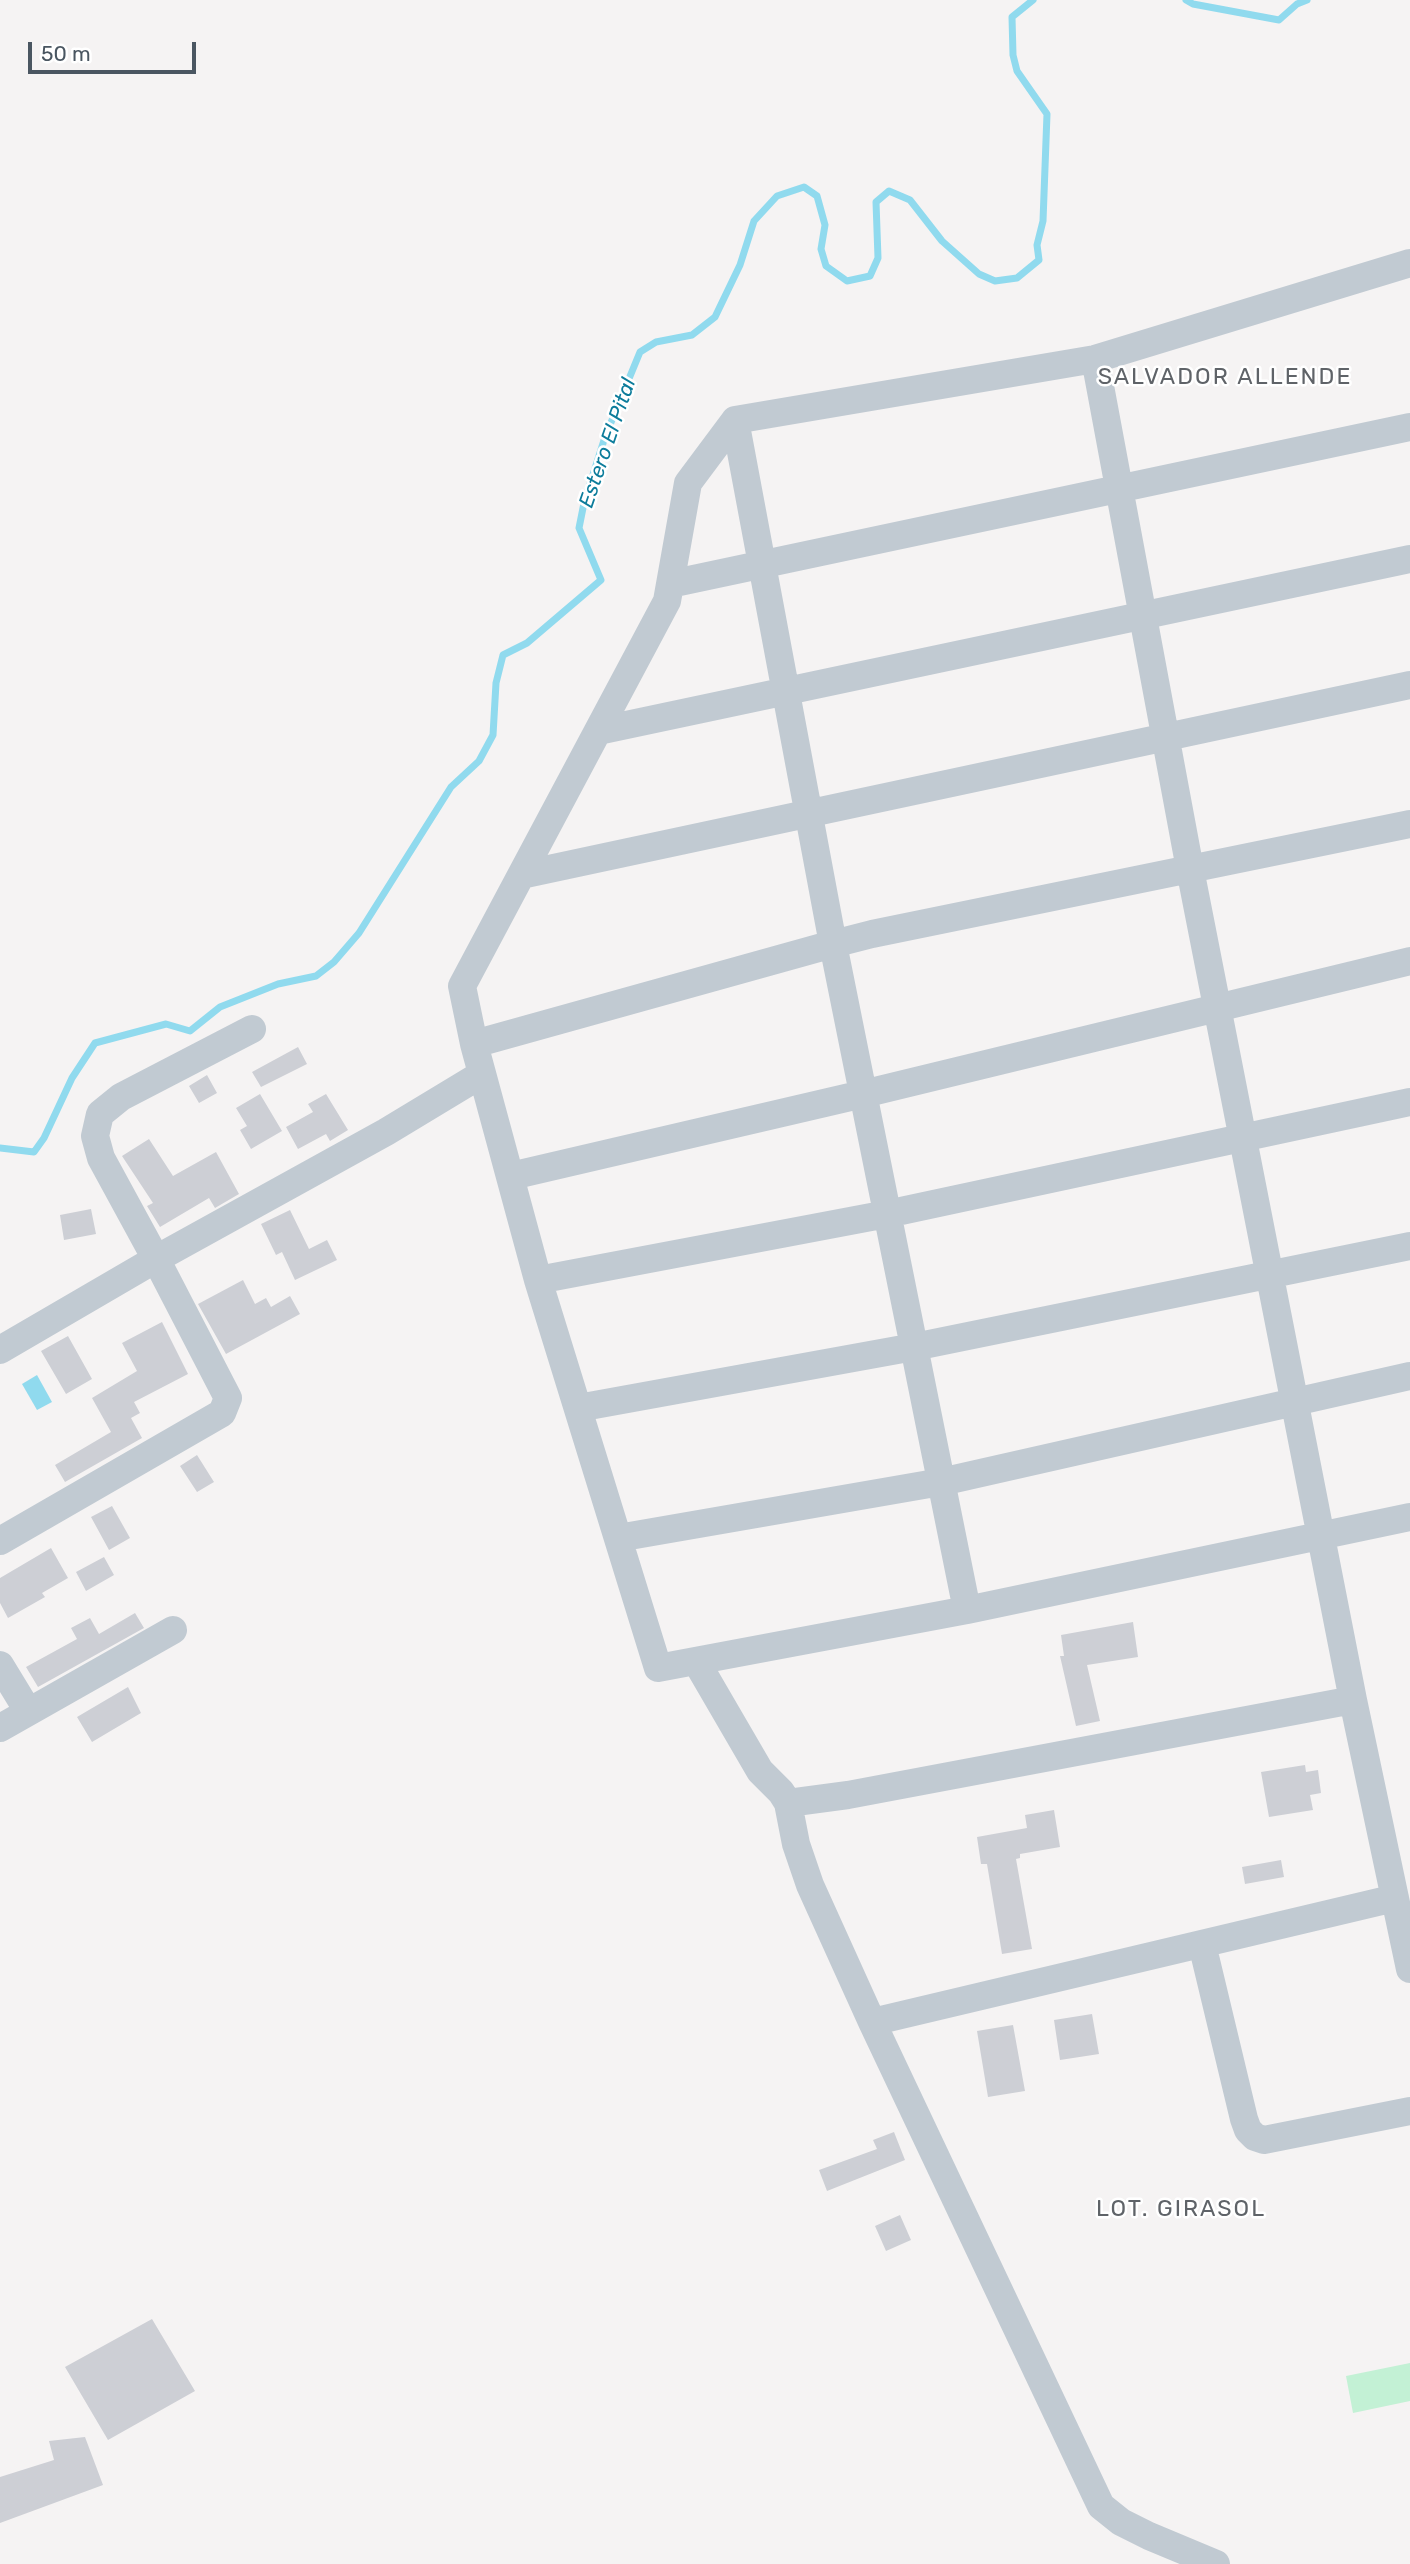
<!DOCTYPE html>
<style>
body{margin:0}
#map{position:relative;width:1410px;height:2564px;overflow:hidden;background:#f5f3f3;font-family:Rubik,sans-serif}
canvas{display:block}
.scale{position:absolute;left:28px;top:42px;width:168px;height:32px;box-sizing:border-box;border:4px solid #4a5661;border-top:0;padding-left:9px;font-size:21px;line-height:24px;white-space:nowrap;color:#4a5661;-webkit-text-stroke:5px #fff;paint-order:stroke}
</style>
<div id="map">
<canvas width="1410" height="2564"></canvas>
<div class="scale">50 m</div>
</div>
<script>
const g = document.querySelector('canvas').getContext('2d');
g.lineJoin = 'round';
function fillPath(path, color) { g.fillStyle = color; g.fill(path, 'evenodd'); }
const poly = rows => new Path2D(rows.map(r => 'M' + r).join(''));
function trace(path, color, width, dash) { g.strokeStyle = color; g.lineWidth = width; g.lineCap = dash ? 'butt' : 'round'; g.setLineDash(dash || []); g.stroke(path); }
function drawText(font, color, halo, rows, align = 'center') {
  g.font = font + ' Rubik,sans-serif'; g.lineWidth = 5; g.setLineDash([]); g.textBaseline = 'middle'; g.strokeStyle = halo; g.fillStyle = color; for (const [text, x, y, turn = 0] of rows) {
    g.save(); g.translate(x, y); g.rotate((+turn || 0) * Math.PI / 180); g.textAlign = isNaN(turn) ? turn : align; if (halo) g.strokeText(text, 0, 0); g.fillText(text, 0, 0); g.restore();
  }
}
const green = poly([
 [1410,2363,1410,2401,1353,2413,1346,2376]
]);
const water = poly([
 [37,1375,52,1402,37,1410,22,1384]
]);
const stream = poly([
 [1186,0,1193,4,1279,20,1297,4,1307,0],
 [0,1148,34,1152,44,1138,72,1078,95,1043,166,1024,190,1031,220,1007,278,984,316,976,334,962,359,933,451,787,479,761,493,735,496,683,503,655,527,643,601,580,579,528,584,503,605,437,640,352,656,342,692,335,715,317,740,265,754,221,777,196,804,187,817,196,825,225,821,249,826,266,847,281,870,276,878,258,876,202,889,191,910,200,942,241,979,274,995,281,1017,278,1039,260,1037,245,1043,221,1047,114,1017,71,1013,55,1012,17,1033,0]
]);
const building = poly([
 [298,1047,307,1064,261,1087,252,1072],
 [207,1075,217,1093,199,1103,189,1086],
 [260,1094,282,1131,251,1149,240,1130,247,1126,236,1108],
 [326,1094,348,1130,330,1141,326,1134,298,1149,286,1127,313,1112,308,1104],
 [149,1139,173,1176,216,1152,239,1194,215,1208,209,1198,160,1227,147,1206,153,1203,122,1156],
 [91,1209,96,1234,64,1240,60,1215],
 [290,1210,309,1249,327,1240,337,1260,295,1280,282,1252,276,1255,261,1224],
 [243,1280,255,1304,266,1298,271,1307,290,1296,300,1314,226,1354,198,1304],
 [162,1322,188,1374,134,1402,140,1413,131,1418,142,1438,65,1482,55,1465,111,1432,92,1398,137,1371,122,1343],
 [68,1336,92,1379,66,1394,41,1351],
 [197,1455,214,1482,197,1492,180,1466],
 [112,1506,130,1538,109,1550,91,1517],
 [51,1548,68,1578,42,1593,45,1597,8,1618,0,1603,0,1578],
 [104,1557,114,1575,86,1591,76,1572],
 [135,1613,144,1628,38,1687,26,1667,77,1639,71,1628,90,1618,99,1634],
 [1133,1622,1138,1657,1087,1665,1100,1721,1076,1726,1060,1656,1064,1656,1061,1635],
 [128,1687,141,1713,92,1742,77,1717],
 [1305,1765,1306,1772,1318,1770,1321,1793,1310,1795,1313,1810,1269,1817,1261,1772],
 [1054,1810,1060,1847,1020,1854,1020,1858,1016,1859,1032,1949,1002,1954,987,1864,981,1864,977,1837,1027,1828,1025,1815],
 [1281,1860,1284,1877,1245,1884,1242,1867],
 [1092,2014,1099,2054,1060,2060,1054,2020],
 [1013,2025,1025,2091,988,2097,977,2031],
 [894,2132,905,2160,827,2191,819,2170,877,2149,873,2140],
 [900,2215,911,2240,886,2251,875,2226],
 [152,2319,195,2391,108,2440,65,2367],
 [85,2437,103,2485,0,2523,0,2477,54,2460,49,2441]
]);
const minor = poly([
 [1095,359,1190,869,1353,1700],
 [735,420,833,944,474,1044,538,1280,658,1668,967,1610],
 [670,584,1410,427],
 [598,731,1410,559],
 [1410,824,872,934,833,944,967,1610,1410,1517],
 [521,875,1410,685],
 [474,1044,462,986,667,601,688,483,735,420,1095,359,1410,263],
 [511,1176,863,1094,1410,961],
 [538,1280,887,1214,1410,1102],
 [0,1350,156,1259,101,1158,95,1136,100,1114,121,1097,252,1029],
 [578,1408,914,1347,1410,1246],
 [618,1538,941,1482,1410,1376],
 [0,1541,222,1413,228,1398,156,1259,386,1132,482,1074],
 [696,1661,760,1771,781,1792,788,1803,796,1844,810,1885,872,2022,1101,2506,1121,2522,1149,2536,1216,2564],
 [0,1665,28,1711],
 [0,1728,173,1630],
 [788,1803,848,1795,1353,1700,1410,1969],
 [1202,1944,1244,2119,1248,2130,1255,2137,1264,2140,1410,2111],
 [872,2022,1395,1898]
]);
const waterNames = [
 ["Estero El Pital",608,443,-71]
];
const quarterNames = [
 ["SALVADOR ALLENDE",1225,377],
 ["LOT. GIRASOL",1181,2209]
];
fillPath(green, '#c3f1d5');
fillPath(water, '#90daee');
trace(stream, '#90daee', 7);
fillPath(building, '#cdcfd5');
trace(minor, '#c1cad2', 28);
drawText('italic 21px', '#0c7c9b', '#fff', waterNames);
g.letterSpacing = '2px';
drawText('23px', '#5f6368', '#fff', quarterNames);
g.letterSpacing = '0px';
</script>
